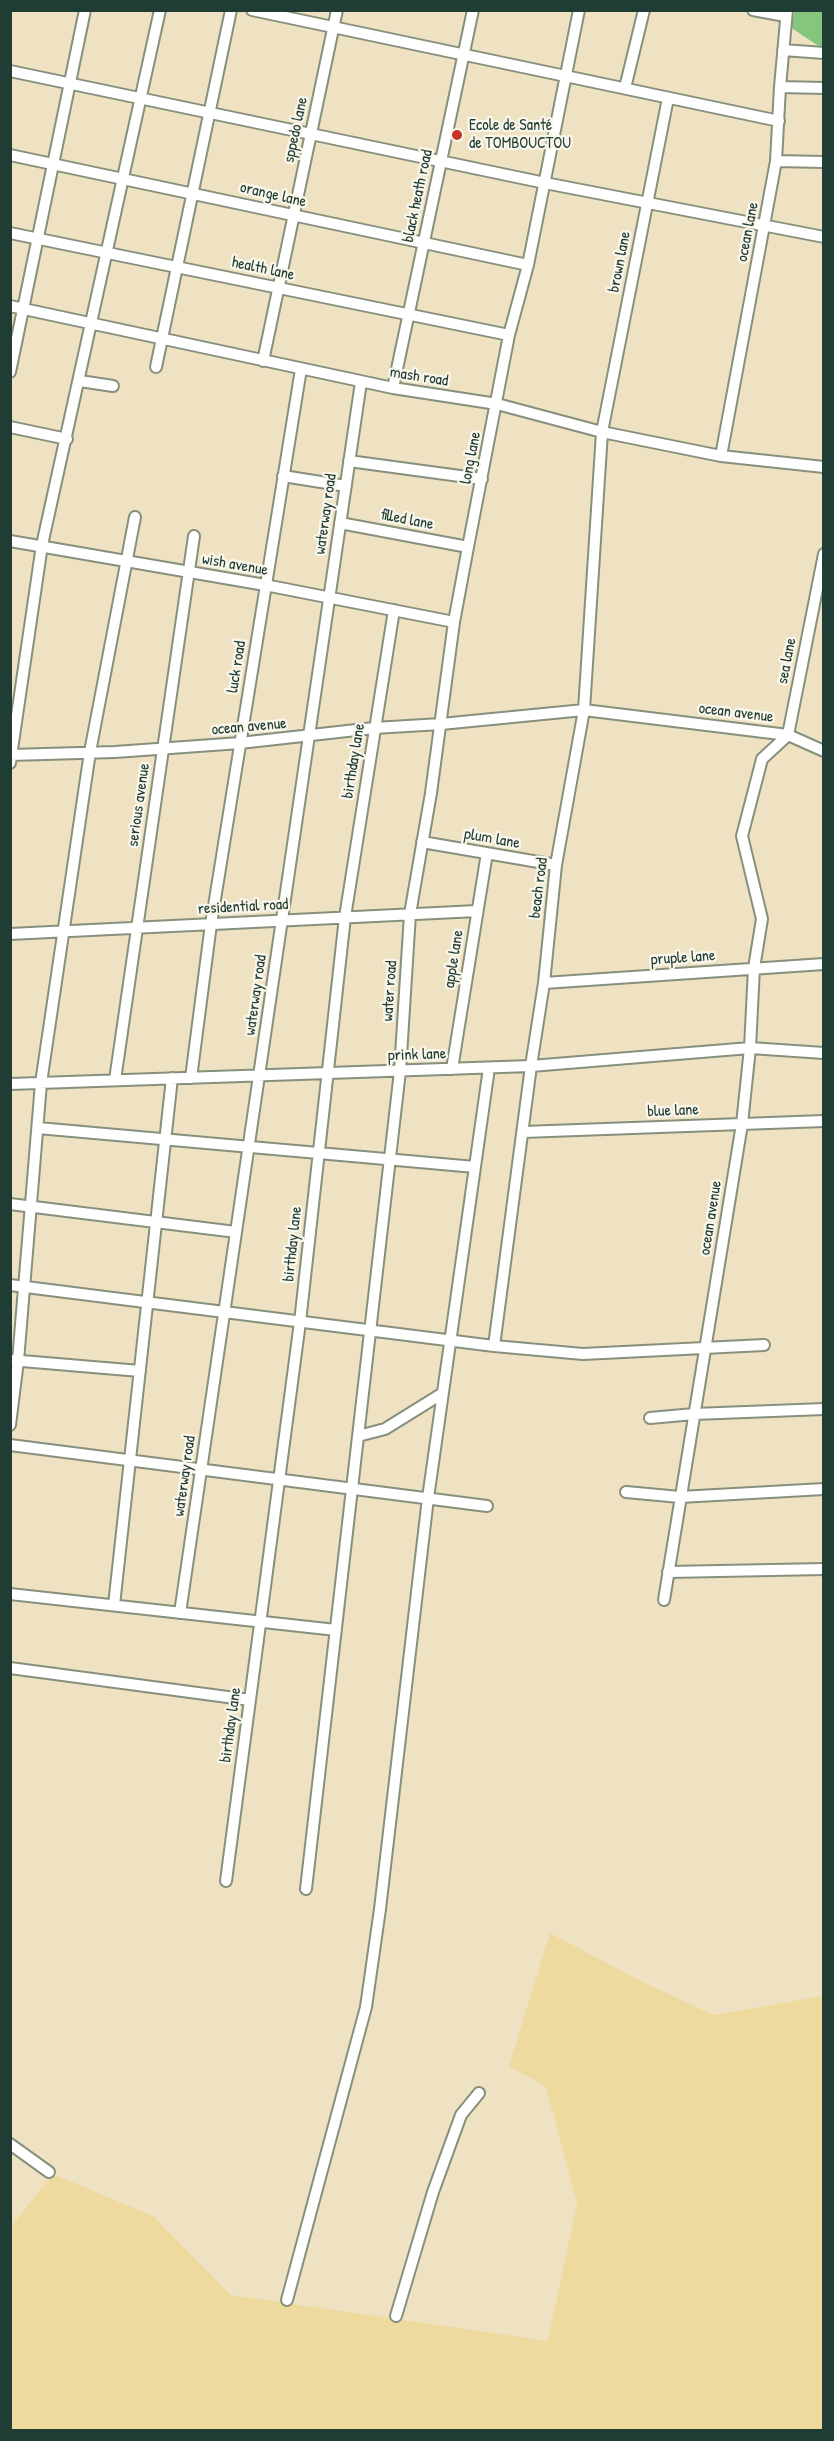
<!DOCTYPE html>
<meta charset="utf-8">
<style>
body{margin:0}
#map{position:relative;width:834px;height:2441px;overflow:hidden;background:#eee2c3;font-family:"Patrick Hand",sans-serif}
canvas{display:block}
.frame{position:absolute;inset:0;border:12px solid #1f3d34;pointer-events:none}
</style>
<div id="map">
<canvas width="834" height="2441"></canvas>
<div class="frame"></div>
</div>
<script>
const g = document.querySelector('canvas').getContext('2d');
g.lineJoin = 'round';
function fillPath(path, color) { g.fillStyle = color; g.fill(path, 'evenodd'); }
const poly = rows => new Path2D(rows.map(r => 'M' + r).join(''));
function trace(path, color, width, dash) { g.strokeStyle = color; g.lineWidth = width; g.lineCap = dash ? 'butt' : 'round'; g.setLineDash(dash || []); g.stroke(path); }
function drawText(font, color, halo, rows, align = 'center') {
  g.font = font + ' "Patrick Hand",sans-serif'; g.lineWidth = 4.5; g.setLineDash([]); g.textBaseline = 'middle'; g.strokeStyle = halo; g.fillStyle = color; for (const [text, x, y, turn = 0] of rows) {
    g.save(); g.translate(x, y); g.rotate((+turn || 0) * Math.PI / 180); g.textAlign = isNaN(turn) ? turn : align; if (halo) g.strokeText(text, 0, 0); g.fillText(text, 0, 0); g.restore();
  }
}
const green = poly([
 [795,11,823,11,823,47,820,47,790,27]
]);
const sand = poly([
 [550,1933,635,1978,713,2015,823,1996,823,2430,11,2430,10,2228,53,2174,153,2216,231,2295,548,2341,577,2203,546,2087,509,2066]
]);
const minor = poly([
 [252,10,779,121],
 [753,10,785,16],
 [783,50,824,53],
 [10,71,545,183,824,237],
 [780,87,824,88],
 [625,88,644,10],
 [10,155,528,265],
 [776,161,824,162],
 [10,233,509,335],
 [10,306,393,388,497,404,602,432,721,456,824,467],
 [263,361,337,10],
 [156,367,231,10],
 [10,372,85,10],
 [80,381,113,386],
 [393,388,473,10],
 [10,427,67,439],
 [721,456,776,161,780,87,787,10],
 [349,461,482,479],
 [283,476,346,486],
 [340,523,468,547],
 [10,541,265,585,454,622],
 [824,554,788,735,824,751],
 [10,755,115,752,240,743,374,728,441,724,584,710,788,735,762,759,742,836,762,919,754,968,750,1048,742,1124,664,1600],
 [10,763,42,545,160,10],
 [422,842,556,865],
 [10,934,477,911],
 [544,983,824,964],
 [452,1069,487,853],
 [191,1078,211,924,301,369],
 [115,1080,194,536],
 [10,1084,531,1066,750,1048,824,1053],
 [38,1128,475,1167],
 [523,1132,824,1121],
 [10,1204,236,1232],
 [10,1285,494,1346,583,1354,764,1345],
 [494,1346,531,1066,544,983,556,865,584,710,602,432,668,98],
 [10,1360,140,1371],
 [650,1418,694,1414,824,1409],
 [10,1425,18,1361,41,1083,90,752,135,517],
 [358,1436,385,1429,443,1393],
 [10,1445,487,1506],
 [626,1492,680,1497,824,1489],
 [668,1572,824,1569],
 [10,1594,336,1630],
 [114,1605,172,1078],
 [180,1613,361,382],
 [10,1668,250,1700],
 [226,1881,300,1322,345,917,394,610],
 [306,1889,400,1071,410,914,431,793,454,622,468,547,509,335,528,265,579,10],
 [10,2144,49,2172],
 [287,2300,366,2007,380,1909,428,1498,489,1068],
 [396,2316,433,2192,461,2115,479,2093]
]);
const markers = [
 [457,135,6,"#c8321e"]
];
const poiNames = [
 ["Ecole de Santé",469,126],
 ["de TOMBOUCTOU",469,144]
];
const streetNames = [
 ["sppedo lane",296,130,-78],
 ["orange lane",273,195,13],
 ["black heath road",418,196,-78],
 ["ocean lane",748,232,-79],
 ["brown lane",620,262,-79],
 ["health lane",263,269,12],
 ["mash road",419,377,9],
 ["long lane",471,458,-79],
 ["waterway road",326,514,-82],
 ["filled lane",407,520,11],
 ["wish avenue",235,565,10],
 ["sea lane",787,661,-79],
 ["luck road",237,667,-81],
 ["ocean avenue",736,713,7],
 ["ocean avenue",249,727,-5],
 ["birthday lane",354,761,-81],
 ["serious avenue",139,805,-82],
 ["plum lane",492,839,10],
 ["beach road",539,888,-83],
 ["residential road",243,907,-3],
 ["pruple lane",683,958,-4],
 ["apple lane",454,959,-81],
 ["water road",390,991,-86],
 ["waterway road",256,995,-82],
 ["prink lane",417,1055,-2],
 ["blue lane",673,1111,-2],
 ["ocean avenue",711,1218,-81],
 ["birthday lane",293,1244,-84],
 ["waterway road",185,1476,-82],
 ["birthday lane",231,1725,-82]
];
fillPath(green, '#85c57d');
fillPath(sand, '#eeda9e');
trace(minor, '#86907c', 14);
trace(minor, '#fff', 10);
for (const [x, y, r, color] of markers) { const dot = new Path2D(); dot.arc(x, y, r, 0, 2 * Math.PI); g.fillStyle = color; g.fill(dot); trace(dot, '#fbf7ec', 2); }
drawText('16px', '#1f3d34', '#fbf7ec', poiNames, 'left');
drawText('16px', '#1f3d34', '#fbf7ec', streetNames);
</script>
